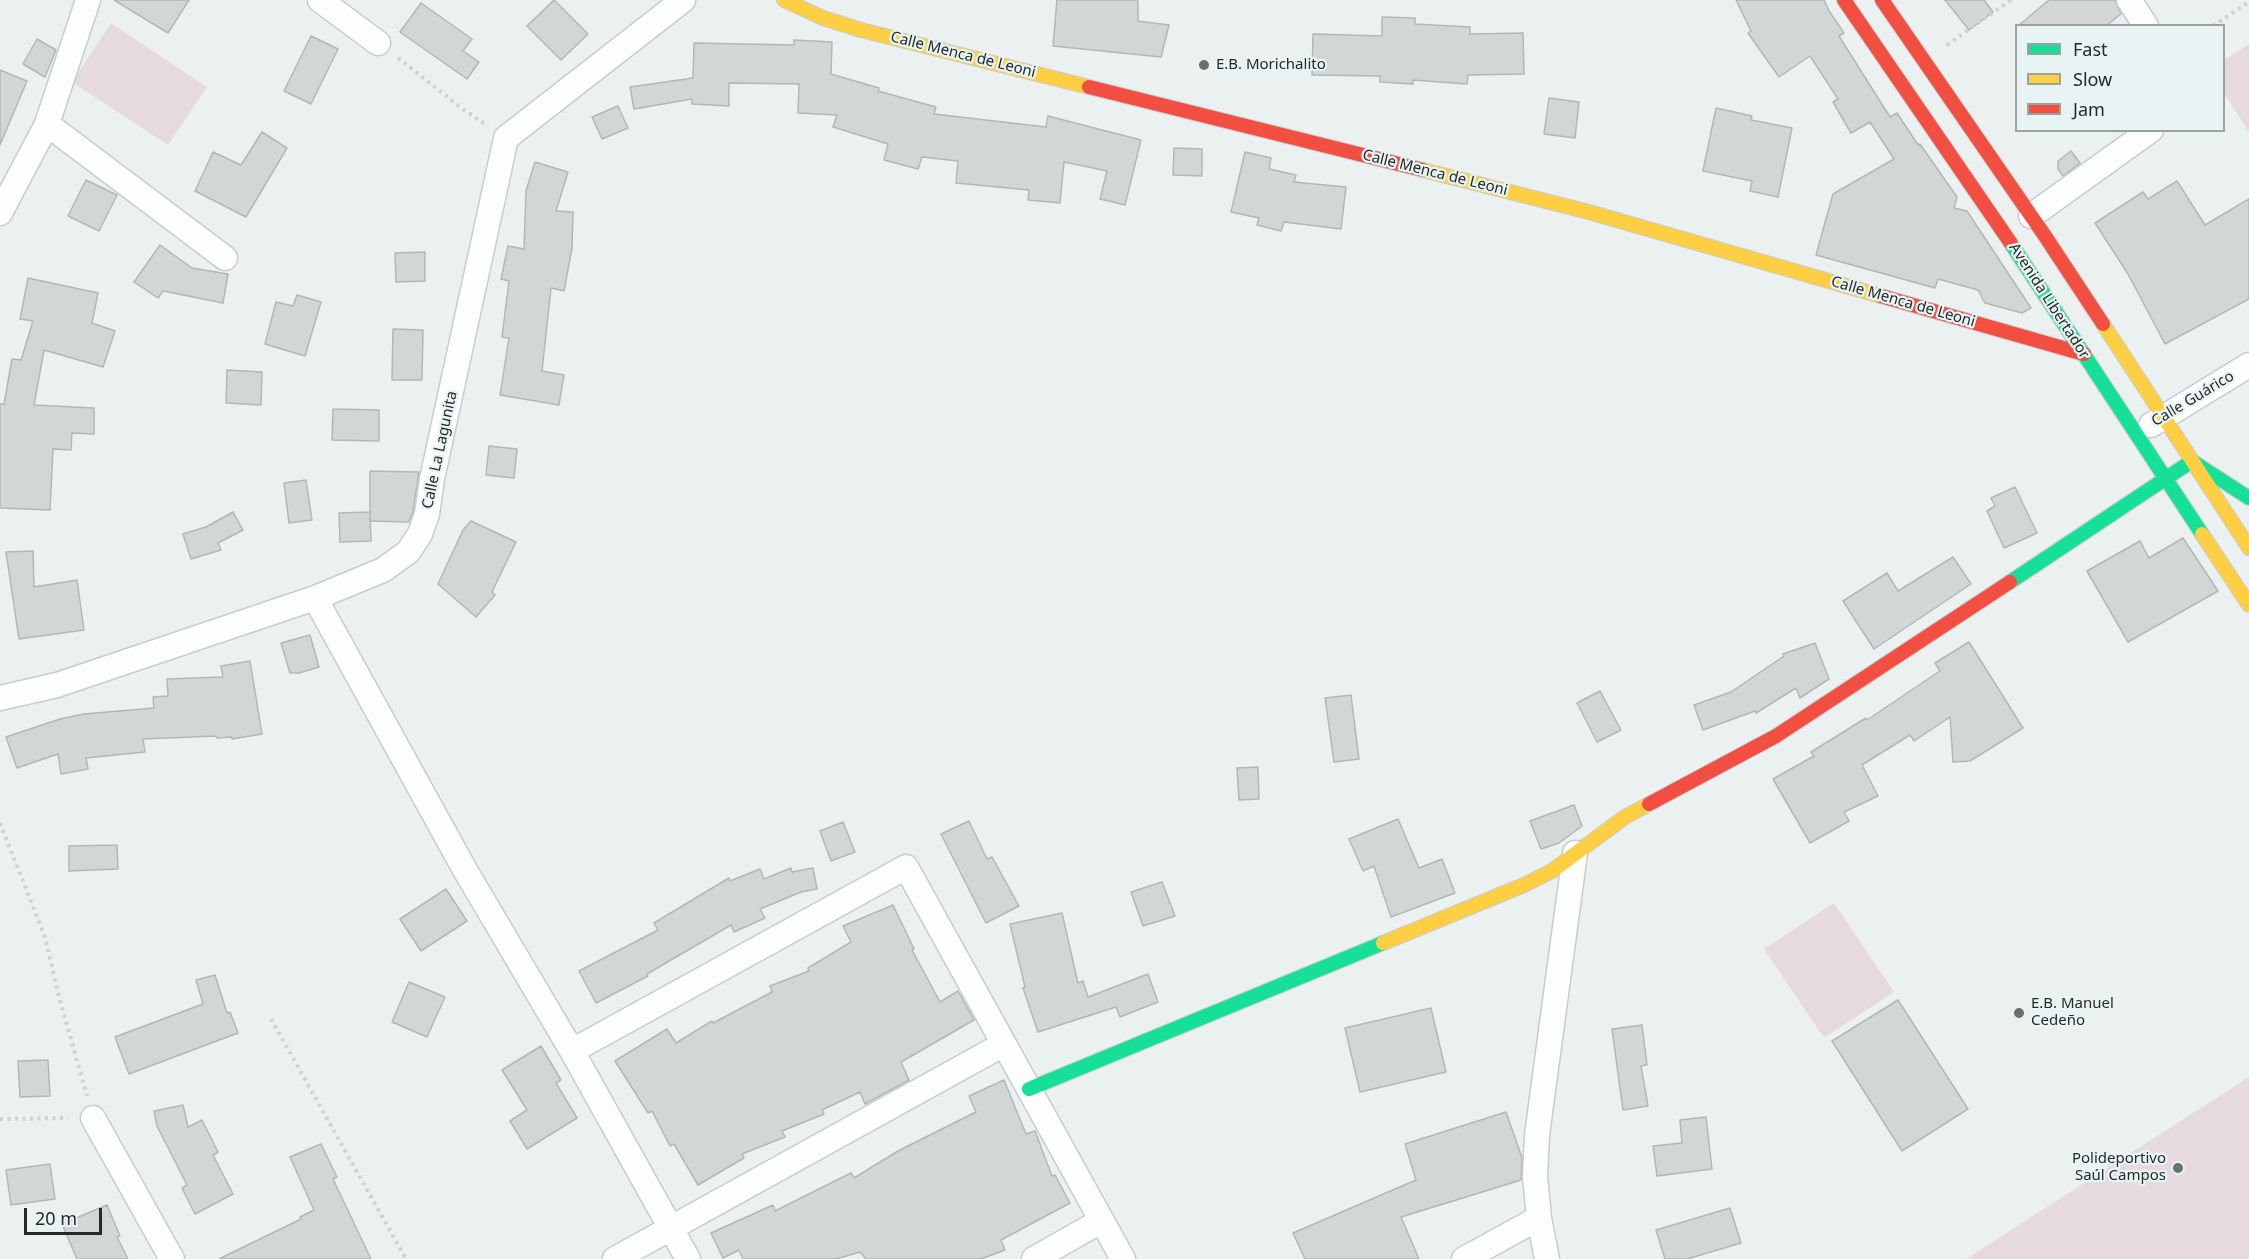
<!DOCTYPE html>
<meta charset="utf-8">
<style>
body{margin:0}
#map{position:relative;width:2249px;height:1259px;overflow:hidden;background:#ebf1f1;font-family:"Noto Sans",sans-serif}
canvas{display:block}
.legend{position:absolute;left:2015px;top:24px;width:210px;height:108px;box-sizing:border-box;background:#e8f4f3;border:2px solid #9aa3a2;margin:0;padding:8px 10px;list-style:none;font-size:18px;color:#252929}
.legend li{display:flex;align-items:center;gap:12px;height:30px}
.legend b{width:30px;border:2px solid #9aa3a2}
.scale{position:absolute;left:24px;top:1208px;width:78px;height:27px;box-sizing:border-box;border:3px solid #252929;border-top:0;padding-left:8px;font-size:18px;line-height:21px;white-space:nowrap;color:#252929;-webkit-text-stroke:4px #e8f4f3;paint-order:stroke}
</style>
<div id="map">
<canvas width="2249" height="1259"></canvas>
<ul class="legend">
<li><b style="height:8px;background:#16e098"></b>Fast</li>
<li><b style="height:8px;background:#ffcf43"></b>Slow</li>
<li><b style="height:8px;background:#f24e42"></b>Jam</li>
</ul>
<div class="scale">20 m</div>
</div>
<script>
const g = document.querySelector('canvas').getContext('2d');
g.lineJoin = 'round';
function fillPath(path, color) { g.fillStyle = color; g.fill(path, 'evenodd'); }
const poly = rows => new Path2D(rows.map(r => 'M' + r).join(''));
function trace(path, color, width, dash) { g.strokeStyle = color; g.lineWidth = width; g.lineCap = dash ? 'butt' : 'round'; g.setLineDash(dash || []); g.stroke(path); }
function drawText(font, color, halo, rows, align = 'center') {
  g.font = font + ' "Noto Sans",sans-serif'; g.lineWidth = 4.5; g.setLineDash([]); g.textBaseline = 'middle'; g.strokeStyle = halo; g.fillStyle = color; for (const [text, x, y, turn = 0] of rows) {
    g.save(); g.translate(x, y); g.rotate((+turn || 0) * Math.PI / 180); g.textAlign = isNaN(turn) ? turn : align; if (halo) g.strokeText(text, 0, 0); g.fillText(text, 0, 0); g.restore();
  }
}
const green = poly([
 [111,23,207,87,168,145,72,82],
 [2249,44,2249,131,2248,131,2224,93,2224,60],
 [1834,903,1894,992,1824,1038,1764,949],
 [2249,1077,2249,1259,1966,1259]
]);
const building = poly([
 [114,0,189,0,168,33,114,0],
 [554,0,588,34,561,60,527,26,554,0],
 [1057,0,1138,0,1138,21,1169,25,1161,57,1053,46,1057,0],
 [1736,0,1824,0,1829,11,1844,33,1839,36,1890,117,1897,113,1918,145,1920,144,1957,197,1954,208,1967,211,2031,308,2022,313,1985,303,1978,290,1938,279,1935,288,1816,255,1833,194,1894,159,1870,122,1851,133,1833,102,1838,99,1810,56,1779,77,1748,33,1751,31,1736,0],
 [1945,0,1984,0,1993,12,1969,30,1945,0],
 [2049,0,2115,0,2121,14,2106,26,2018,26,2049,0],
 [421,3,472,39,463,51,479,62,467,79,400,32,421,3],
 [1382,17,1415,18,1415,24,1470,27,1470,34,1523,33,1524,74,1468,75,1467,84,1413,80,1413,84,1380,82,1380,76,1312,75,1313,34,1382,36,1382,17],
 [311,36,338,49,311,104,284,91,311,36],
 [37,39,56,50,45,77,23,64,37,39],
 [794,40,832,42,831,74,879,88,878,91,936,107,934,114,1046,127,1048,116,1141,140,1125,205,1100,199,1107,171,1064,162,1060,203,1028,200,1029,190,956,183,958,161,922,157,918,169,884,160,888,144,833,127,837,115,798,113,799,84,729,83,729,106,692,104,692,99,634,109,630,87,693,78,694,43,794,45,794,40],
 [0,70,27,81,0,145,0,70],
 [1549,98,1579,102,1575,138,1544,134,1549,98],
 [618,106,628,128,602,139,592,117,618,106],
 [1716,108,1752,116,1751,120,1792,128,1778,197,1750,191,1752,181,1703,171,1716,108],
 [262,132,287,148,246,217,195,191,213,152,241,165,262,132],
 [1174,148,1202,149,1202,176,1173,175,1174,148],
 [2071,151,2080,163,2063,176,2058,169,2058,161,2071,151],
 [1245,152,1271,158,1269,169,1296,175,1294,182,1346,187,1341,229,1284,222,1281,231,1257,225,1259,218,1231,212,1245,152],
 [535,162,568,172,556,211,573,212,572,248,564,291,551,288,542,371,564,375,559,405,500,395,509,338,502,337,509,281,501,279,508,246,524,249,526,191,535,162],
 [86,180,117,195,99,231,68,216,86,180],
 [2177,181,2205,225,2249,199,2249,299,2165,344,2128,274,2095,223,2143,192,2148,199,2177,181],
 [160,245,192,268,228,274,223,303,163,291,158,298,134,282,160,245],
 [425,252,425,281,396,282,395,253,425,252],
 [28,278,98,293,92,323,115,331,103,367,44,350,34,405,94,408,94,434,72,433,71,450,53,449,50,510,0,508,0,404,4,404,12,359,21,360,33,321,20,319,28,278],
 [297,295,321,302,305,356,265,344,276,302,293,306,297,295],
 [393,329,423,330,422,380,392,380,393,329],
 [227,370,262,372,261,405,226,403,227,370],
 [333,409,379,410,379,441,332,440,333,409],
 [489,446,517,449,514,478,486,475,489,446],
 [370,471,419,472,413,511,409,522,370,521,370,471],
 [306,480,312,520,289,523,284,483,306,480],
 [2015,487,2037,533,2004,548,1987,511,1995,506,1991,498,2015,487],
 [233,512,243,530,218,543,221,550,191,559,183,534,206,527,233,512],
 [370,512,371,541,340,542,339,513,370,512],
 [471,521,516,542,492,592,495,595,476,617,438,584,463,530,471,521],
 [2183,538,2218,591,2128,642,2087,571,2140,541,2149,558,2183,538],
 [33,551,34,587,77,580,84,630,19,639,6,552,33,551],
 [1953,557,1971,584,1874,649,1843,601,1887,573,1898,591,1953,557],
 [310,635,319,667,299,673,290,673,281,643,310,635],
 [1969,642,2023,728,1970,761,1953,762,1950,717,1914,741,1910,735,1862,765,1878,796,1844,812,1849,821,1810,843,1773,779,1814,756,1811,752,1866,718,1867,720,1940,671,1935,663,1969,642],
 [1815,643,1829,679,1800,698,1796,688,1756,713,1755,711,1703,730,1694,705,1731,692,1784,656,1783,654,1815,643],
 [250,661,262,734,232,739,232,737,217,738,216,736,143,739,145,752,86,758,88,769,61,774,58,754,17,768,6,737,60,719,84,714,154,708,153,697,168,696,167,679,223,677,221,666,250,661],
 [1600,691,1621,730,1597,742,1577,703,1600,691],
 [1351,695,1359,759,1334,762,1325,698,1351,695],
 [1258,767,1259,799,1239,800,1237,768,1258,767],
 [1574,805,1582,826,1559,843,1541,849,1530,821,1574,805],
 [1398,819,1419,868,1442,859,1455,893,1391,917,1374,866,1363,871,1349,839,1398,819],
 [969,821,987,859,992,857,1019,906,986,923,941,834,969,821],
 [843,822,855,852,831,861,820,831,843,822],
 [117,845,118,869,69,871,69,846,117,845],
 [791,868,792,872,813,868,817,889,801,892,760,909,765,918,734,932,731,925,647,974,648,976,596,1003,579,971,658,930,654,923,729,878,730,881,760,869,764,879,791,868],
 [1162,882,1175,916,1143,926,1131,892,1162,882],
 [446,889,467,921,421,951,400,919,446,889],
 [893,905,914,949,912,950,940,1002,958,991,974,1020,901,1062,909,1080,865,1104,860,1092,822,1110,824,1114,782,1131,785,1137,742,1154,744,1158,698,1185,674,1144,670,1146,652,1111,648,1113,615,1061,667,1029,676,1043,712,1021,713,1023,772,992,770,986,809,971,808,968,851,942,843,926,893,905],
 [1062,913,1078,983,1083,981,1088,997,1148,974,1158,1002,1120,1017,1116,1007,1038,1032,1023,988,1025,987,1010,924,1062,913],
 [215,975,227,1013,230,1012,238,1033,129,1074,115,1037,203,1004,196,980,215,975],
 [409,982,445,997,427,1037,392,1022,409,982],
 [1898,1000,1968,1109,1902,1151,1832,1041,1898,1000],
 [1431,1008,1446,1072,1360,1092,1345,1028,1431,1008],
 [1642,1025,1647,1065,1641,1066,1648,1106,1623,1110,1612,1029,1642,1025],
 [541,1046,561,1080,556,1083,577,1118,527,1149,510,1121,527,1110,502,1070,541,1046],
 [48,1060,50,1096,20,1097,18,1061,48,1060],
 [1004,1080,1026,1134,1035,1131,1052,1176,1055,1175,1070,1203,1001,1240,1005,1250,981,1259,866,1259,860,1252,836,1259,743,1259,739,1250,723,1258,711,1233,773,1205,775,1211,851,1173,854,1178,898,1151,976,1112,969,1096,1004,1080],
 [183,1105,188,1127,202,1120,218,1152,213,1155,233,1194,195,1214,182,1188,187,1185,157,1126,154,1111,183,1105],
 [1506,1112,1522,1158,1521,1180,1401,1217,1419,1259,1305,1259,1293,1233,1416,1180,1405,1144,1506,1112],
 [1706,1117,1712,1169,1657,1176,1653,1146,1682,1143,1680,1120,1706,1117],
 [321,1144,337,1177,333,1179,371,1259,219,1259,301,1219,300,1217,314,1210,290,1157,321,1144],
 [50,1164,55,1199,11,1205,6,1170,50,1164],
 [107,1205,120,1236,117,1237,128,1259,77,1259,62,1224,107,1205],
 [1730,1208,1741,1243,1687,1259,1665,1259,1656,1230,1730,1208]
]);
const path = poly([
 [2213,26,2249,2],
 [1947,45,2011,0],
 [398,58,464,110,488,126],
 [0,823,45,937,59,997,87,1096],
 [271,1019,406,1259],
 [0,1119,68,1118]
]);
const street = poly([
 [320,0,378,43],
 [2129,0,2146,26],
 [47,124,225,258],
 [0,213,47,124,88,0],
 [2031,216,2151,130],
 [2151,425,2249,365],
 [315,598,465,870,572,1051,688,1259],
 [0,698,57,685,315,598,383,570,408,552,420,534,427,514,432,479,506,138,683,0],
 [572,1051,906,867,1123,1259],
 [93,1118,172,1259],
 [615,1259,1004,1044],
 [1034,1259,1101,1221],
 [1464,1259,1539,1218],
 [1547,1259,1539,1218,1535,1176,1537,1135,1575,853]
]);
const fast = poly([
 [2010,242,2202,534],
 [2010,582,2192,461,2249,498],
 [1029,1089,1383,943]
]);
const slow = poly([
 [784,0,823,18,861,30,1089,87],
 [1423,170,1589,212,1881,296],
 [2103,324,2249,548],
 [2202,534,2249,605],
 [1383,943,1524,885,1552,871,1625,817,1649,804]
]);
const jam = poly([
 [1844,0,2010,242],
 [1882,0,2045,236,2103,324],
 [1089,87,1423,170],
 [1881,296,2084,354],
 [1649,804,1776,736,2010,582]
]);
const markers = [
 [1204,65,6,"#6a6f6f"],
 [2019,1013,6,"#6a6f6f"],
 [2178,1168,6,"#6a6f6f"]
];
const streetNames = [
 ["Calle Menca de Leoni",963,55,14],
 ["Calle Menca de Leoni",1435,173,14],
 ["Avenida Libertador",2049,301,57],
 ["Calle Menca de Leoni",1903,302,16],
 ["Calle Guárico",2193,399,-31],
 ["Calle La Lagunita",440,450,-78]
];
const poiNames = [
 ["E.B. Morichalito",1216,65],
 ["E.B. Manuel",2031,1004],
 ["Cedeño",2031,1021],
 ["Polideportivo",2166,1159,"right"],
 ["Saúl Campos",2166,1176,"right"]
];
fillPath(green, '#e6dadf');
fillPath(building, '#d2d6d6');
trace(building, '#b2b7b7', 1.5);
trace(street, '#c8cccc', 27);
trace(fast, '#c8cccc', 16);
trace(slow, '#c8cccc', 16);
trace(jam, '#c8cccc', 16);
trace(path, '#ced1d1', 4, [3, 4.5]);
trace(street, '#fcfdfd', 24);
trace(fast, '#16e098', 14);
trace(slow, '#ffcf43', 14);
trace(jam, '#f24e42', 14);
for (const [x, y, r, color] of markers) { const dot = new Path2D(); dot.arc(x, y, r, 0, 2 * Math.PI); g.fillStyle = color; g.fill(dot); trace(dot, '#e8f4f3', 2); }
drawText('15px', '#252929', '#e8f4f3', streetNames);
drawText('15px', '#252929', '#e8f4f3', poiNames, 'left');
</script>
